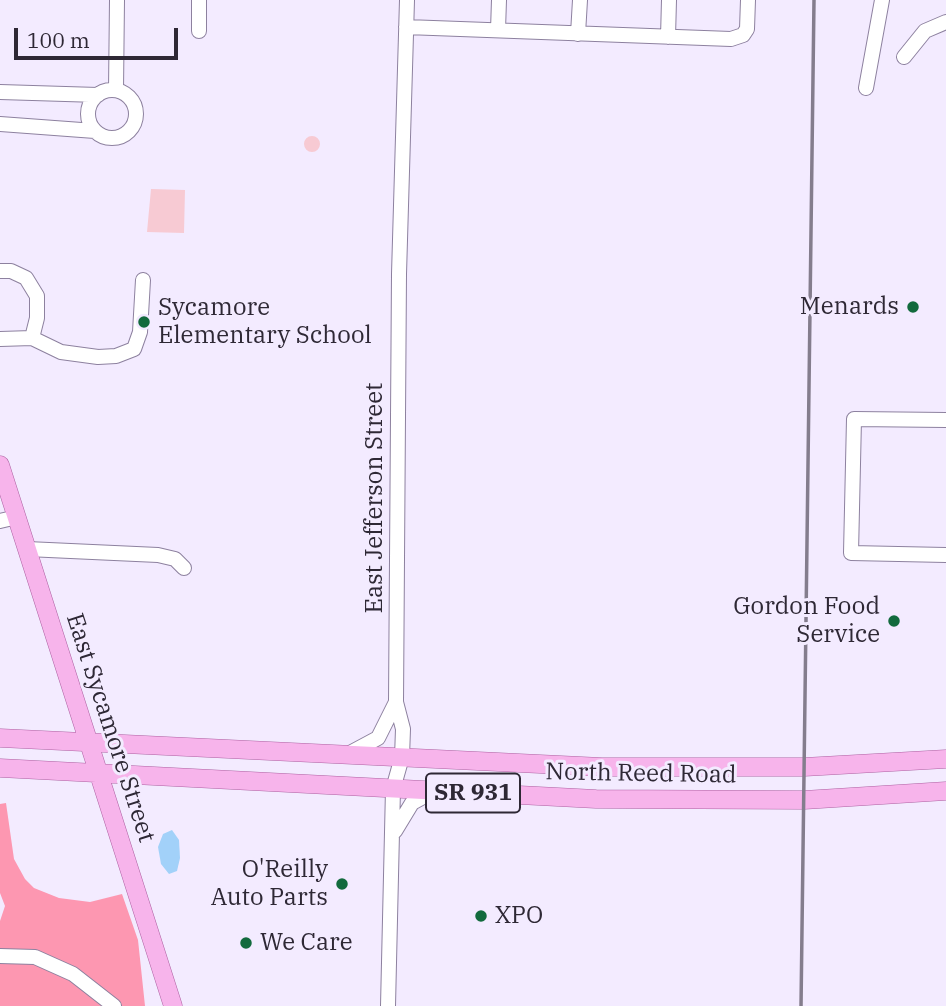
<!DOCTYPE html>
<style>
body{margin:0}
#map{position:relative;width:946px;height:1006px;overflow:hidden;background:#f3ebff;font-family:"IBM Plex Serif",serif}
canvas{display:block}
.scale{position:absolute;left:14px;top:28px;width:164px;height:32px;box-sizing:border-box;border:4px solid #2e2835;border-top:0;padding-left:9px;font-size:21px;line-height:24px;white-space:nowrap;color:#2e2835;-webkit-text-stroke:5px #f3ebff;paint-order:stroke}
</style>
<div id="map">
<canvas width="946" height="1006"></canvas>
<div class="scale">100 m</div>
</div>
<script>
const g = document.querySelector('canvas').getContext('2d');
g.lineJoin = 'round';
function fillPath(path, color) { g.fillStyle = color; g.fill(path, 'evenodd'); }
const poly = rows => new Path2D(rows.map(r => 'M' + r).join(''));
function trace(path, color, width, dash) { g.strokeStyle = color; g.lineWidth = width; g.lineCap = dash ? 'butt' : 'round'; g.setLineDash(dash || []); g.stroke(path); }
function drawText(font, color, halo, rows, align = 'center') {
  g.font = font + ' "IBM Plex Serif",serif'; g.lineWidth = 6; g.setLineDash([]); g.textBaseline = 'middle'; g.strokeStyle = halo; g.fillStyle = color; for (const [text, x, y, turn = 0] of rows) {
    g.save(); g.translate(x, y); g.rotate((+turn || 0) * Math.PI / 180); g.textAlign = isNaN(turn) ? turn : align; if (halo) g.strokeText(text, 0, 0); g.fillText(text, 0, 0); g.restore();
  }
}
const green = poly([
 '304 144a8 8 0 1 1 16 0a8 8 0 1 1-16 0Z',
 [151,189,185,190,184,233,147,232]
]);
const forest = poly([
 [6,803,14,859,25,879,34,888,59,898,90,902,122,894,138,940,145,1006,0,1006,0,921,5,906,0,893,0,804]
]);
const water = poly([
 [172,830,179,840,180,858,177,871,169,874,161,864,158,847,163,834]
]);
const minor = poly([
 [406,27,731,39,743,35,747,29,748,0],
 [498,30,499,0],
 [199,31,199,0],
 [578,34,580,0],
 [668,37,669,0],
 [904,57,925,31,946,22],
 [866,88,882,0],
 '88 114a24 24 0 1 1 48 0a24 24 0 1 1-48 0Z',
 [116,90,117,0],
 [0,92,98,95],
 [0,124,95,131],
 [0,271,11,271,26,278,37,296,37,318,32,338],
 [0,339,32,338,61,352,98,357,116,356,134,349,140,332,143,280],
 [946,420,854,419,851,553,946,555],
 [0,521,17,517],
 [27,549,158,555,175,559,184,568],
 [350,753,378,738,396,702],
 [395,831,412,803,434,791],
 [0,956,35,957,73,974,114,1006],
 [388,1006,393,789,402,757,403,729,396,702,399,274,407,0]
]);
const major = poly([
 [0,465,173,1006],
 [0,738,602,767,804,767,946,759],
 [0,768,596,799,804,800,946,791]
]);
const rail = poly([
 [801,1006,814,0]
]);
const markers = [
 [913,307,7,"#126a3d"],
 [144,322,7,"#126a3d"],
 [894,621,7,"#126a3d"],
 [342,884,7,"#126a3d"],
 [481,916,7,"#126a3d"],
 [246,943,7,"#126a3d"]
];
const shields = [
 [473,793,94]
];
const shieldNames = [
 ["SR 931",473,793]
];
const poiNames = [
 ["Menards",899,307],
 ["Sycamore",158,308,"left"],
 ["Elementary School",158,336,"left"],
 ["Gordon Food",880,607],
 ["Service",880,635],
 ["O'Reilly",328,870],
 ["Auto Parts",328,898],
 ["XPO",495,916,"left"],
 ["We Care",260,943,"left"]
];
const streetNames = [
 ["East Jefferson Street",375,498,-90],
 ["East Sycamore Street",110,728,72],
 ["North Reed Road",641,774,1]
];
fillPath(green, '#f7cad3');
fillPath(forest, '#fd97b1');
fillPath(water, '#a2d1f9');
trace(minor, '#8d819f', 16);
trace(major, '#ad62a2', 19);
trace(minor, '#fff', 14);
trace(major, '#f7b4eb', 18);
trace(rail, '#847d8d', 3.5);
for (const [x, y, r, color] of markers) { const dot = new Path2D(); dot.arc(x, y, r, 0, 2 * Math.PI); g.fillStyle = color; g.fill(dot); trace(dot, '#f3ebff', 2.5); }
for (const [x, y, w] of shields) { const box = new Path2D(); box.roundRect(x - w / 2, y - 19.5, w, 39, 5); g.fillStyle = '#f3ebff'; g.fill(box); trace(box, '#2e2835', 2); }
drawText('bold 23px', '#2e2835', null, shieldNames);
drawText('24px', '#2e2835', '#f3ebff', poiNames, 'right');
drawText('24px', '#2e2835', '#f3ebff', streetNames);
</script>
